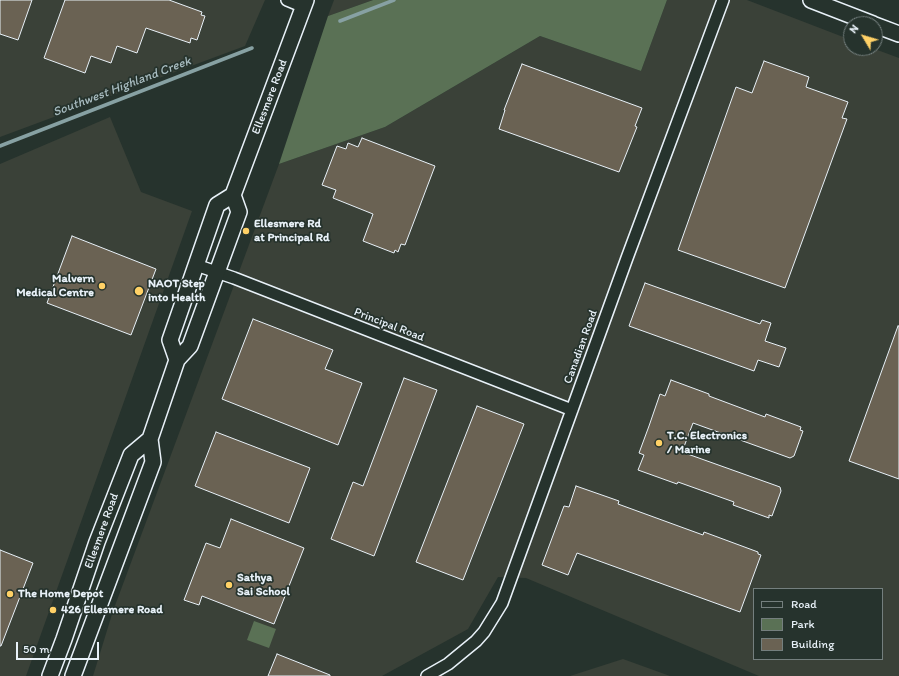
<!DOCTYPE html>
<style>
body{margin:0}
#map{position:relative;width:899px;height:676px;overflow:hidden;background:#26332d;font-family:Itim,sans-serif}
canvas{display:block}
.legend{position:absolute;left:753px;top:588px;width:130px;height:72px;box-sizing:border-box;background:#26332d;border:1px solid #747f7e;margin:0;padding:5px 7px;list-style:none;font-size:12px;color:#e8f1f8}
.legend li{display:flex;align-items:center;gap:8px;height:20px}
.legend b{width:20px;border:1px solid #747f7e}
.north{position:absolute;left:843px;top:16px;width:40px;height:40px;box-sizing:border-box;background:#26332d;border:1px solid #747f7e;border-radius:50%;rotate:308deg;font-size:11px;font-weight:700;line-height:16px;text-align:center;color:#e8f1f8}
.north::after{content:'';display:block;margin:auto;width:14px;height:18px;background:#ffd166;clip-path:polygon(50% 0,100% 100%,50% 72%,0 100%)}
.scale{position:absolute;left:16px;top:642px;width:83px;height:18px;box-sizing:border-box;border:2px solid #e8f1f8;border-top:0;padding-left:5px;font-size:12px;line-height:14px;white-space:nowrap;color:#e8f1f8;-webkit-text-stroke:3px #26332d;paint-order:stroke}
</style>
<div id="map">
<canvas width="899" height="676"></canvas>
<ul class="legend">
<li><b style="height:5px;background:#26332d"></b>Road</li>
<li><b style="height:11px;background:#5a7155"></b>Park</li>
<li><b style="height:11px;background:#6a6253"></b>Building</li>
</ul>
<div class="north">N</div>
<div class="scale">50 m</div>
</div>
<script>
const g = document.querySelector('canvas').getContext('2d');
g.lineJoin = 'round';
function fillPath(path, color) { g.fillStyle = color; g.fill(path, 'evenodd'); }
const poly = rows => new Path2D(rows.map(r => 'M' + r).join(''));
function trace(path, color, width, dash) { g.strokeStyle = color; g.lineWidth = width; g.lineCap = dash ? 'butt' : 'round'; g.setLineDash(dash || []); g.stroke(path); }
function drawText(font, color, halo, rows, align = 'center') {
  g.font = font + ' Itim,sans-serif'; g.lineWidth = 3.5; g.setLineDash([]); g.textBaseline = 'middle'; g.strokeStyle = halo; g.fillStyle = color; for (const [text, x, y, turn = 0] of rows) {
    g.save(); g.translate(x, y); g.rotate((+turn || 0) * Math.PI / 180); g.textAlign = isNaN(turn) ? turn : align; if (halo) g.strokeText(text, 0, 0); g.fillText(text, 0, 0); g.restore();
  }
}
const built = poly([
 [0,0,265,0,245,46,0,137],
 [334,0,373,0,328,16],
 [667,0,747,0,851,40,851,48,872,48,899,58,899,676,759,676,526,578,498,577,468,629,382,676,93,676,113,611,279,164,385,127,540,36,641,71],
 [754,589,882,589,882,659,754,659],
 [110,117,141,192,192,211,26,676,0,676,0,164],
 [623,659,670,676,570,676]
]);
const green = poly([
 [373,0,667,0,641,71,540,36,385,127,279,164,328,16],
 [254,621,276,629,269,648,247,640]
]);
const stream = poly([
 [340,21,394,0],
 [0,146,252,48]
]);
const building = poly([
 [0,0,32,0,18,40,0,34,0,0],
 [65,0,169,0,202,12,201,15,205,16,197,40,191,38,190,43,146,28,137,53,117,46,111,63,91,56,85,73,44,58,65,0],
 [764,61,809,77,806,87,848,102,842,118,847,119,785,288,678,250,736,87,752,93,764,61],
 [522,64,642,108,635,126,637,127,619,172,499,129,505,110,504,110,522,64],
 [362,138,435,166,405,245,401,244,398,252,395,250,394,253,363,241,373,214,333,198,336,190,322,185,337,146,346,149,348,143,358,147,362,138],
 [72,236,156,269,131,335,47,303,72,236],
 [645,283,760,324,762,320,771,323,765,341,786,348,779,367,758,360,754,371,629,326,645,283],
 [253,319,333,350,325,369,362,383,338,445,222,399,253,319],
 [898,326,899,326,899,479,849,461,898,326],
 [404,378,437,390,374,556,331,539,353,482,363,486,404,378],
 [671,380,709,394,709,396,765,417,766,414,801,427,800,430,803,431,794,456,790,458,693,423,682,452,780,487,781,491,772,516,769,515,769,518,733,505,734,502,678,482,677,484,638,470,644,455,639,453,649,426,660,394,665,396,671,380],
 [477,406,524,424,463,580,416,562,477,406],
 [216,432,310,468,289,523,195,486,216,432],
 [576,486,619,501,618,504,703,535,704,532,758,552,758,554,761,555,740,612,577,553,568,575,542,565,564,506,569,507,576,486],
 [231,519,304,548,274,624,202,596,199,605,184,600,206,543,220,548,231,519],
 [0,550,33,563,1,646,0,646,0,550],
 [277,654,330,675,330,676,268,676,277,654]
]);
const minor = poly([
 [287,0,304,7],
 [196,265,234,278,572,410],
 [427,676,448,664,476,641,484,632,502,603,627,258,723,0]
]);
const secondary = poly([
 [811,0,873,24],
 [875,25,899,34],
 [177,360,170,340,217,205,233,195,306,0],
 [50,676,64,639,97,542,131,455,150,439],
 [73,676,153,462,150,439,177,360,190,346,239,212,233,195]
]);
const markers = [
 [246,231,4,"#ffd166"],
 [102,286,4,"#ffd166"],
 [139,291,5,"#ffd166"],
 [659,443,4,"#ffd166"],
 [229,585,4,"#ffd166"],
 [10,594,4,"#ffd166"],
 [53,610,4,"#ffd166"]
];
const streetNames = [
 ["Ellesmere Road",270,97,-69],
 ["Principal Road",389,325,21],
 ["Canadian Road",581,347,-70],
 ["Ellesmere Road",102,531,-70]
];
const poiNames = [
 ["Ellesmere Rd",254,224],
 ["at Principal Rd",254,238],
 ["Malvern",94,279,"right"],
 ["Medical Centre",94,293,"right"],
 ["NAOT Step",148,284],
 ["into Health",148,298],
 ["T.C. Electronics",667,436],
 ["/ Marine",667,450],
 ["Sathya",237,578],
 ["Sai School",237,592],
 ["The Home Depot",18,594],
 ["426 Ellesmere Road",61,610]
];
const waterNames = [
 ["Southwest Highland Creek",122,87,-21]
];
fillPath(built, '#3a4138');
fillPath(green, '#5a7155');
trace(stream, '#87a1a3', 3.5);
fillPath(building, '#6a6253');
trace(building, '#e8f1f8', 1);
trace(minor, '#e8f1f8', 14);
trace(secondary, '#e8f1f8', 18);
trace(minor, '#26332d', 11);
trace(secondary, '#26332d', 15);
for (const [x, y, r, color] of markers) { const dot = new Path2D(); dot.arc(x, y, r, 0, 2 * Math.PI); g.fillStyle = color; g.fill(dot); trace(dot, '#26332d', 1.5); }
drawText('12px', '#e8f1f8', '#26332d', streetNames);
drawText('bold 12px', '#e8f1f8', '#26332d', poiNames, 'left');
drawText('italic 13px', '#a8bcc0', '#26332d', waterNames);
</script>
